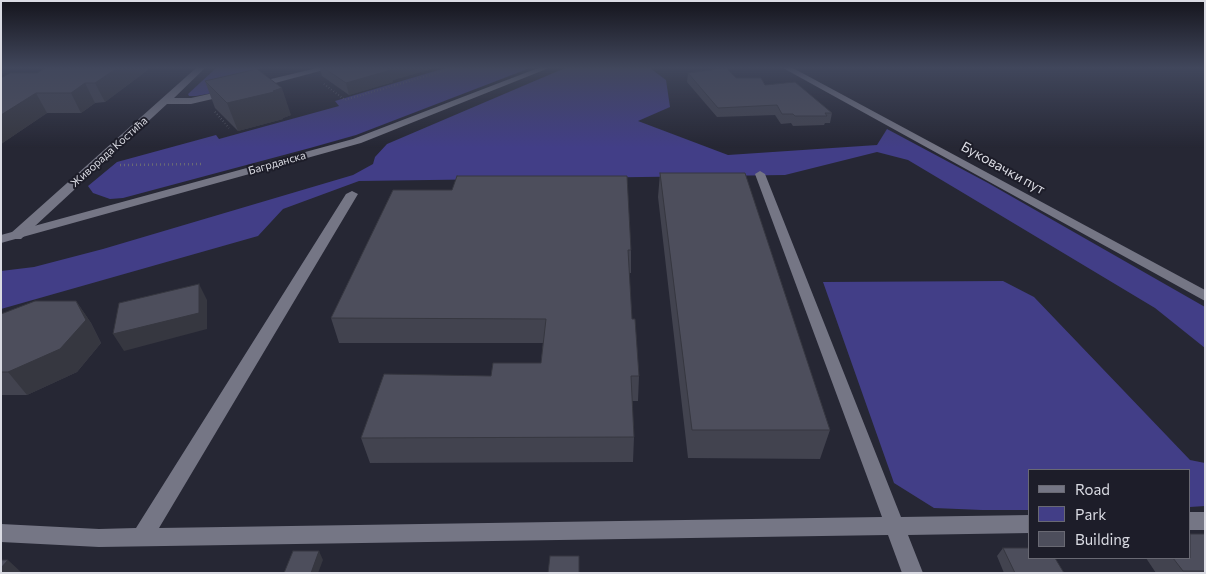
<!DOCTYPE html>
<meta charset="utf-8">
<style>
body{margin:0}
#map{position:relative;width:1206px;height:574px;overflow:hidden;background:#262734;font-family:Commissioner,sans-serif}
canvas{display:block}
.frame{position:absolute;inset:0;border:2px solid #dadbe3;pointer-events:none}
.legend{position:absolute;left:1028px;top:469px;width:162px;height:90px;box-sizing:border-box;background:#1d1d29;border:1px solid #696973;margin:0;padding:6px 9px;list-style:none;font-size:15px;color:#dadbe3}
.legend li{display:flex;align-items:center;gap:10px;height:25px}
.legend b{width:25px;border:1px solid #696973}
</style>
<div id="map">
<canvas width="1206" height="574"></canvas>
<div class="frame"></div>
<ul class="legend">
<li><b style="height:6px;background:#757685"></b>Road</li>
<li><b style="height:14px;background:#423e87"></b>Park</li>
<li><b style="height:14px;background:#4d4e5c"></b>Building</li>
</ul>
</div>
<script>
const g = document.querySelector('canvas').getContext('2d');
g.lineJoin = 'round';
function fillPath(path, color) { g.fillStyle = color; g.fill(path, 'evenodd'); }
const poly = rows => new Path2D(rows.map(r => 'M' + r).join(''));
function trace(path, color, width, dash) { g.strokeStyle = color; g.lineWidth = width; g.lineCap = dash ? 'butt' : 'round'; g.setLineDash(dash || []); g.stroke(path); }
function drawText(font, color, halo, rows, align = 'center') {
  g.font = font + ' Commissioner,sans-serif'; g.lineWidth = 4; g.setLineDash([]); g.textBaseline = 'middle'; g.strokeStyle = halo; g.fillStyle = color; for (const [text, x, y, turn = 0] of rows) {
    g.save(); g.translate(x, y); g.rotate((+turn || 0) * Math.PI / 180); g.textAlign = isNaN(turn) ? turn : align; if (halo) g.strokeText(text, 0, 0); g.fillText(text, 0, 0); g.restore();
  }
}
const green = poly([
 [216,68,263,68,219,78,218,92,196,96,189,96,188,94],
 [445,68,530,68,356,135,310,148,123,198,110,199,93,193,88,186,117,162,216,135,219,139,339,106,335,101],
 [565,68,650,68,666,80,670,107,638,121,728,155,877,145,887,129,988,183,1205,307,1205,348,1155,308,960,191,908,160,877,152,785,175,359,181,283,209,258,236,1,309,1,271,34,267,103,249,353,175,373,164,375,157,387,144],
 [1003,281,1034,297,1190,460,1205,463,1205,506,1190,507,1190,470,1030,470,1030,510,982,510,934,508,894,483,823,282]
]);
const pathFar1 = poly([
 [324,84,345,100,454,68],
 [215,112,229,128]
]);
const path = poly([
 [120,165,204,164]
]);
const lane = poly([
 [760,171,765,174,901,517,1030,515,1030,533,908,535,923,573,902,573,888,535,99,547,1,542,1,524,99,529,136,528,346,194,352,191,358,194,159,528,882,517,755,174,760,171],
 [1190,512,1205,512,1205,530,1190,530,1190,512]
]);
const street = poly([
 [196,68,205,68,174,98,191,98,231,89,236,92,234,94,191,104,167,104,21,239,11,239,9,236,11,233,196,68],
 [317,68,331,68,253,89,248,86,250,84,317,68],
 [783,68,793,68,1205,290,1205,301,783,68]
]);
const secondary = poly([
 [538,68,549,68,361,143,1,243,1,235,353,139,538,68]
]);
const wall = poly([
 [320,68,435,68,393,80,393,82,349,95,322,76],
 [149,69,105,102,95,103,81,113,47,113,1,144,37,73],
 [688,73,736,78,832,113,830,123,825,123,824,125,793,126,791,123,781,124,775,115,717,117,687,82],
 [205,81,291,115,283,118,283,119,238,131,215,108],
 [660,173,830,430,820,459,688,458,658,197],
 [393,190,631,250,631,273,629,273,632,319,639,376,638,401,632,401,634,437,633,462,370,463,361,438,491,376,541,363,543,343,339,343,331,318],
 [76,301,91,323,101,343,77,372,27,395,1,395,1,314],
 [1205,534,1205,573,1156,573,1146,558,1190,558],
 [1003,548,1064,573,1004,573,997,556]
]);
const shadedWall = poly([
 [117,68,148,68,149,69,105,102,95,83],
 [390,68,435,68,393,80,393,82,349,95,346,83],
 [85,83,95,103,81,113,71,93],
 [282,88,291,115,283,118,283,119,238,131,227,103],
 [36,93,47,113,1,144,1,115],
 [199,284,207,300,207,329,124,351,113,334],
 [76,301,91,323,101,343,77,372,27,395,8,372],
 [319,551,323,560,318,573,311,573],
 [8,560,22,573,1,573,1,568]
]);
const building = poly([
 [46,68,117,68,95,83,85,83,71,93,36,93,1,115,1,78,10,73,37,73,46,68],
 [324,68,390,68,388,68,391,70,346,83,324,68],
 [726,68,736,78,761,78,765,85,795,82,832,113,825,113,827,116,795,116,793,114,782,114,777,105,718,108,688,73,726,68],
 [257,69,282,88,273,91,274,92,227,103,205,81,257,69],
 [660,173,745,173,830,430,692,430,660,173],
 [457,176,627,176,631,250,628,250,632,319,635,319,639,376,631,376,634,437,361,438,384,374,491,376,493,363,541,363,546,319,331,318,393,190,452,190,457,176],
 [199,284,199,313,113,334,119,303,199,284],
 [35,301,76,301,86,320,60,349,8,372,1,372,1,314,35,301],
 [1190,534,1205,534,1205,571,1183,571,1173,558,1190,558,1190,534],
 [1003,548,1030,548,1030,558,1055,558,1064,573,1015,573,1003,548],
 [293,551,319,551,311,573,284,573,293,551],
 [550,556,579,556,579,573,548,573,550,556],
 [1,560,8,560,1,568,1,560]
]);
const farStreetnames = [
 ["Живорада Костића",109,152,-42],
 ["Багрданска",277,163,-16]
];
const streetNames = [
 ["Буковачки пут",1003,168,29]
];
fillPath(green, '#423e87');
trace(pathFar1, '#696a75', 2, [0.5, 2.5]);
trace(path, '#696a75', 2.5, [1, 3]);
fillPath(lane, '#757685');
fillPath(street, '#757685');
fillPath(secondary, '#757685');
fillPath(wall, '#42434f');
fillPath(shadedWall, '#363740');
fillPath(building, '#4d4e5c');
trace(building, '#363740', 1);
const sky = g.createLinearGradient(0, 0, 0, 148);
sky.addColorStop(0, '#15151d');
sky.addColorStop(0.46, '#41475c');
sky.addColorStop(1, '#41475c00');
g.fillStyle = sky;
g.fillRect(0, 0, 1206, 148);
drawText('11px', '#dadbe3', '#1d1d29', farStreetnames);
drawText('14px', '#dadbe3', '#1d1d29', streetNames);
</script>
